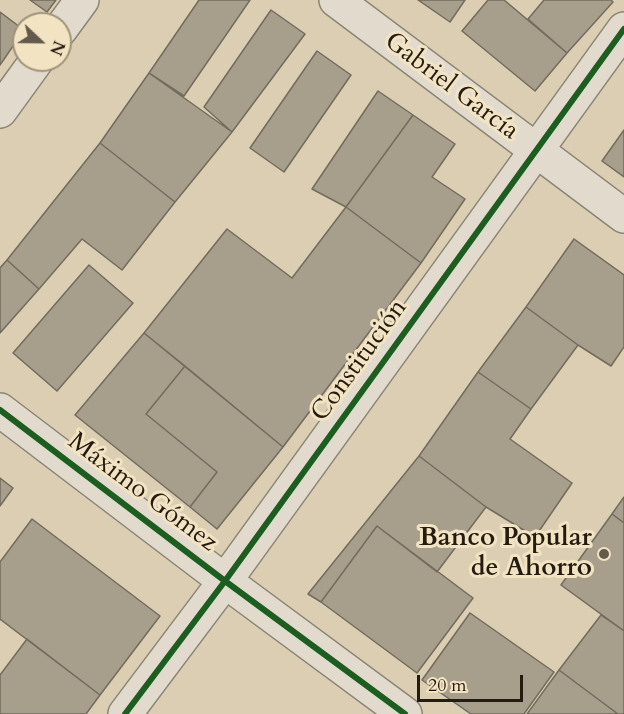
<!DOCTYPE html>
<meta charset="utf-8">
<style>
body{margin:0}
#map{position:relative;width:624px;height:714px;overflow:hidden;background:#dbceb3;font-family:Cardo,serif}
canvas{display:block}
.north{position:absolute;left:12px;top:12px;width:60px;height:60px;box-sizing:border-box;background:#f2e3c3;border:2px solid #a0937c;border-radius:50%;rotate:112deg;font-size:16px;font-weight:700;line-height:24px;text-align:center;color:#241b11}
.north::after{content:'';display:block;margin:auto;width:21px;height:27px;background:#645a4a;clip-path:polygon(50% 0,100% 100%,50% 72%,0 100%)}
.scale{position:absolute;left:417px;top:675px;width:106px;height:27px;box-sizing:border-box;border:3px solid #241b11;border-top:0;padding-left:8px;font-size:18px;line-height:21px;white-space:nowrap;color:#241b11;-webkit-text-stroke:4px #f2e3c3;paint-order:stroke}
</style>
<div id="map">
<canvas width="624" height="714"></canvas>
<div class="north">N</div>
<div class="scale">20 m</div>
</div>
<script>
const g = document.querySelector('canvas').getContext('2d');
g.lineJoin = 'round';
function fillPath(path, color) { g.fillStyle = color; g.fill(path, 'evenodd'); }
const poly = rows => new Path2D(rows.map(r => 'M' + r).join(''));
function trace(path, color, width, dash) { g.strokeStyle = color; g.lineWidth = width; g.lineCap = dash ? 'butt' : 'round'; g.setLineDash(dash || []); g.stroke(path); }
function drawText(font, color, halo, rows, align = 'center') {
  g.font = font + ' Cardo,serif'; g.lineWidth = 6; g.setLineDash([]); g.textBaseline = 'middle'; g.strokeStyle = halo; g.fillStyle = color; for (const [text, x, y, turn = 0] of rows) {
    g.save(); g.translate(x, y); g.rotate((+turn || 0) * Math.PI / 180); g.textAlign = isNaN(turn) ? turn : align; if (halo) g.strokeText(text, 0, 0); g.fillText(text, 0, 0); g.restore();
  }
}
const building = poly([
 [30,0,56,0,47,12,30,0],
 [199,0,250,0,184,96,149,73,199,0],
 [418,0,465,0,450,22,418,0],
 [488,0,504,0,567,53,535,91,462,31,488,0],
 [544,0,611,0,613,2,567,53,528,19,544,0],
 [271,10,305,34,232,132,204,107,271,10],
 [0,12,24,30,0,65,0,12],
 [317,51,351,75,284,172,250,148,317,51],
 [149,73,232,132,175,202,100,143,149,73],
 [378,91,413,115,346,207,312,189,378,91],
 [413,115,455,144,432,177,465,199,421,263,346,207,413,115],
 [624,130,624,177,602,161,624,130],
 [100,143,175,202,122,270,82,239,39,289,7,260,100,143],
 [346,207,421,263,283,447,144,333,227,229,292,278,346,207],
 [574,239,624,275,624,347,611,366,578,345,526,307,574,239],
 [7,260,39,289,0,333,0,268,7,260],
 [89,265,133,303,57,391,13,353,89,265],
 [526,307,578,345,531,409,478,372,526,307],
 [144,333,185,366,146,414,217,472,190,507,75,415,144,333],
 [185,366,283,447,217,529,190,507,217,472,146,414,185,366],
 [478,372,531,409,510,439,572,483,535,537,486,507,419,456,478,372],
 [419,456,486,507,437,572,377,526,321,602,308,594,419,456],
 [0,478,13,488,0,506,0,478],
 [624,497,624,523,612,514,624,497],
 [612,514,624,523,624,631,561,585,612,514],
 [32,519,160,616,100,695,0,619,0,562,32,519],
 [377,526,473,598,417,673,321,602,377,526],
 [470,613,554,672,524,714,471,714,422,680,470,613],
 [601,615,624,631,624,714,618,714,559,670,601,615],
 [27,639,100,695,86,714,0,714,0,675,27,639],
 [559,670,618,714,527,714,559,670]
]);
const minor = poly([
 [336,0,624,216],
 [60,30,82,0],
 [0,111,37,60],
 [0,410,225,581,405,714]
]);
const tertiary = poly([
 [125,714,225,581,624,29]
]);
const cycleway = poly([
 [0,410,225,581,405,714],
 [125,714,225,581,624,29]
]);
const markers = [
 [604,554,6,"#645a4a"]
];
const streetNames = [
 ["Gabriel García",451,87,37],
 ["Constitución",360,361,-54],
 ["Máximo Gómez",142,493,37]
];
const poiNames = [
 ["Banco Popular",592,539],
 ["de Ahorro",592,569]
];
fillPath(building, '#a79e8c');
trace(building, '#736c5d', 1.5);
trace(minor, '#8c8474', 36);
trace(tertiary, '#8c8474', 36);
trace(minor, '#e2dbcd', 33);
trace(tertiary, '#e2dbcd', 33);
trace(cycleway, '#1b5e20', 6);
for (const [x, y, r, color] of markers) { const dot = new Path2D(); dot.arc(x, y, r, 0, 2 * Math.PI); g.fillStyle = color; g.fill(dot); trace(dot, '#f2e3c3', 2); }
drawText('26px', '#241b11', '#f2e3c3', streetNames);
drawText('bold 26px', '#241b11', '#f2e3c3', poiNames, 'right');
</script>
